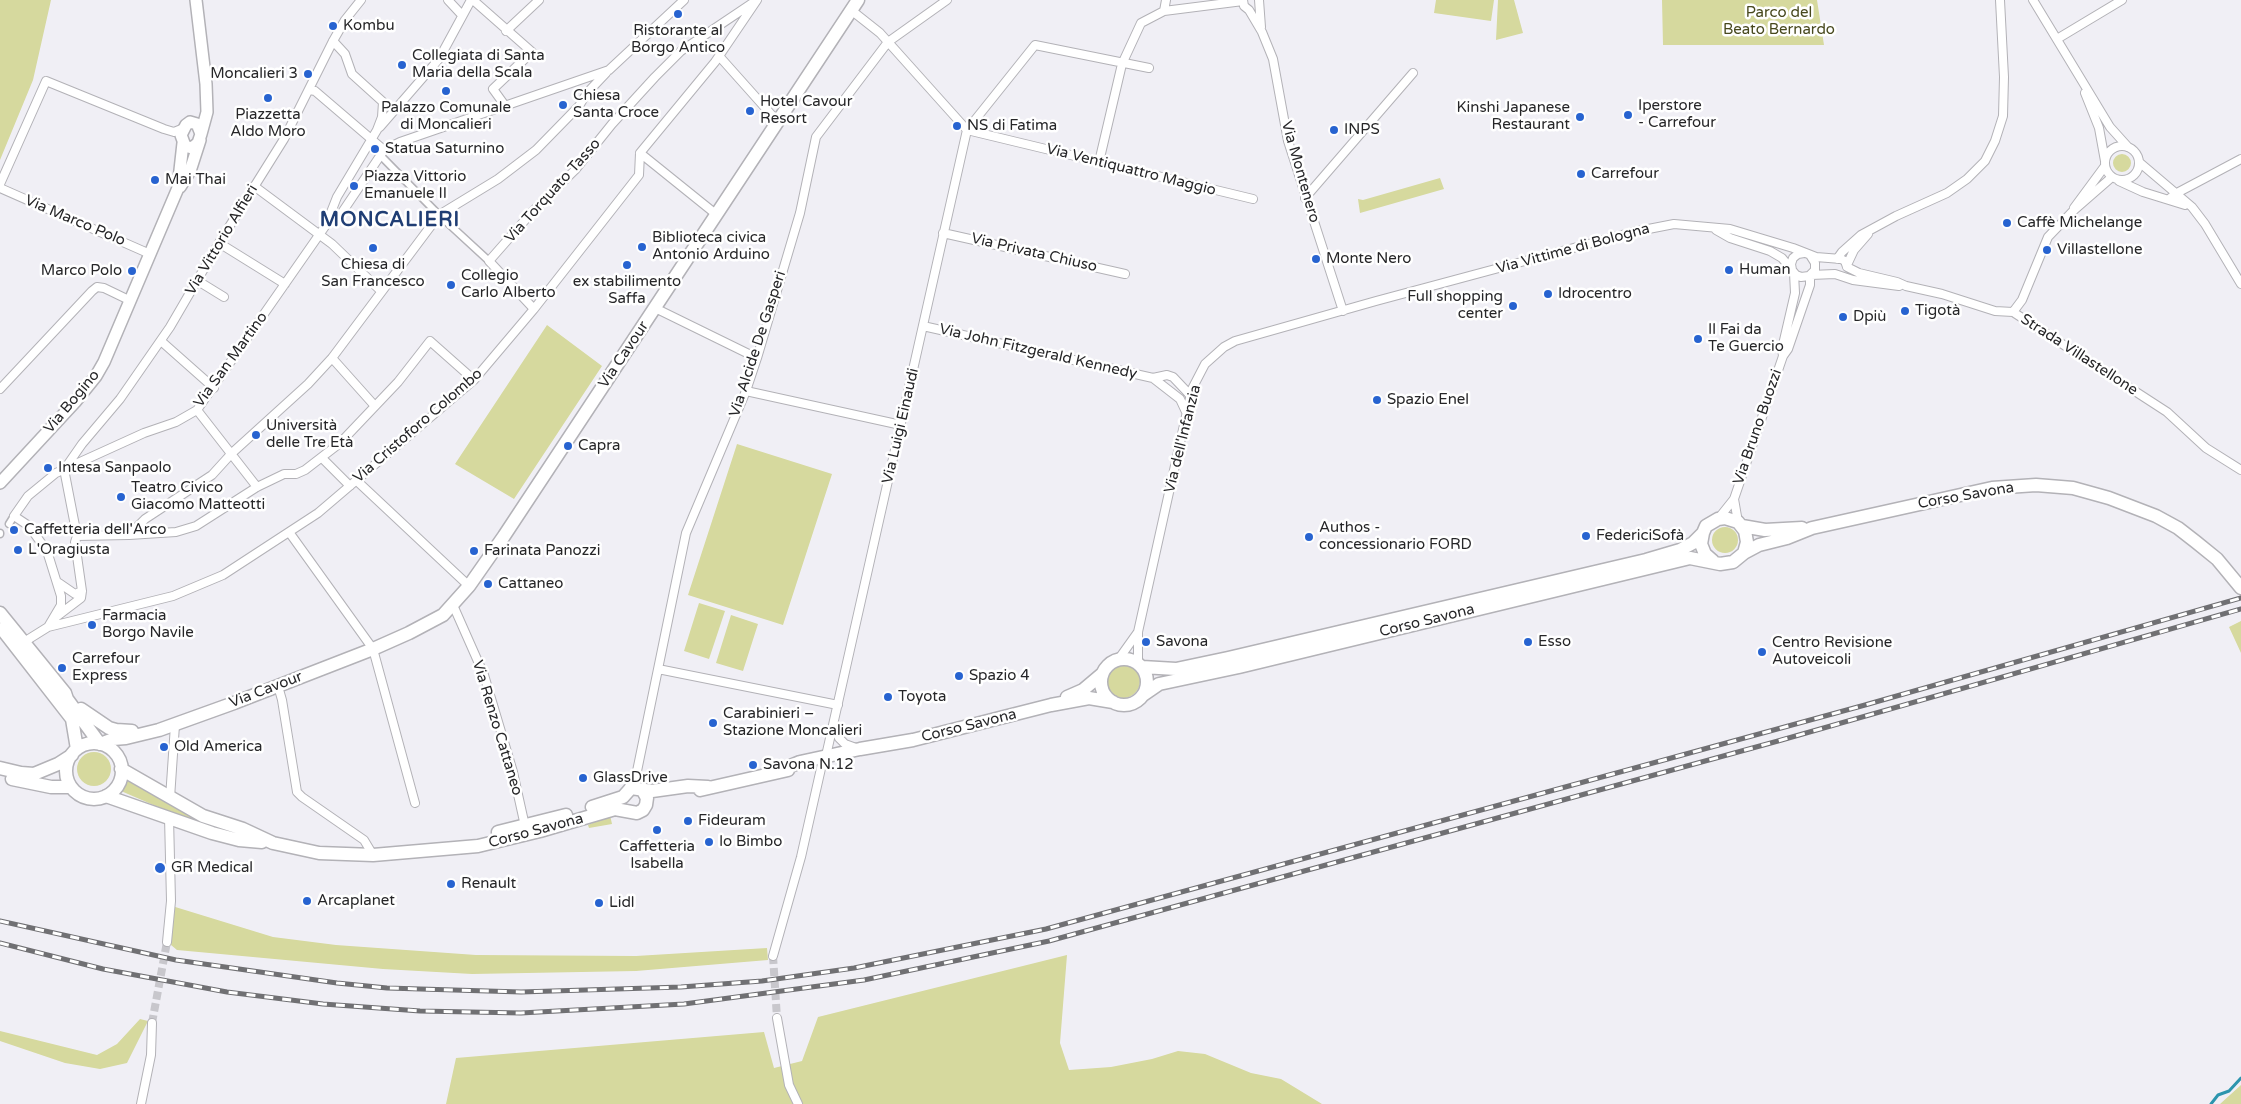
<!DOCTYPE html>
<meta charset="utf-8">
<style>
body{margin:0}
canvas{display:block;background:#f0eff5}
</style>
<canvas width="2241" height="1104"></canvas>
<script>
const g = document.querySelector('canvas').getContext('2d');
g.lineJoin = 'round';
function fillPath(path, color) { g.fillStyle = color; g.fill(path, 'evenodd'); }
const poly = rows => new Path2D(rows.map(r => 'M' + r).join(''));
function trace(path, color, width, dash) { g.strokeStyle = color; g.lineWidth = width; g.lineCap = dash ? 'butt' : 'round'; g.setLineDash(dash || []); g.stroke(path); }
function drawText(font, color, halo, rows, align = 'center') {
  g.font = font + ' "Varela Round",sans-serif'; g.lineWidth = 5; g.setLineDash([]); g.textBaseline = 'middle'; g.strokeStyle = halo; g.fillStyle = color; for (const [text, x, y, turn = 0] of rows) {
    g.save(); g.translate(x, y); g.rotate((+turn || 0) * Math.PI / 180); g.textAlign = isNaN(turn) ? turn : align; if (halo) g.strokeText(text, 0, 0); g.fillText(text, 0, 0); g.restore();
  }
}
const green = poly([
 [0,0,51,0,33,80,0,160],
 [1436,0,1494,0,1491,21,1434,13],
 [1498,0,1514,0,1523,33,1496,40],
 [1662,0,1817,0,1824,45,1663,45],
 '2113 163a9 9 0 1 1 18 0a9 9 0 1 1-18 0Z',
 [1440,178,1444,189,1360,213,1358,199,1363,200],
 [547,325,602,366,514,499,455,464],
 [737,444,832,474,783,625,688,595],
 '1712 540a13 13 0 1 1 26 0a13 13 0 1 1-26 0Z',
 [699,603,725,611,709,659,684,651],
 [731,615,758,624,743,671,716,663],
 [2241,621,2241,653,2229,627],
 '1106 681a17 17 0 1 1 34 0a17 17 0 1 1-34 0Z',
 '77 769a17 17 0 1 1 34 0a17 17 0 1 1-34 0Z',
 [128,781,211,824,213,828,188,820,121,791],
 [610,815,612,824,589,828,588,825],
 [172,906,273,937,336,945,476,955,636,956,767,948,768,960,636,971,472,974,383,969,177,950,171,945],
 [1067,955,1060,1043,1069,1070,1111,1067,1152,1059,1178,1051,1205,1054,1251,1073,1281,1079,1322,1104,446,1104,456,1058,764,1032,774,1068,802,1061,818,1017],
 [140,1019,148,1021,127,1063,100,1069,65,1063,0,1041,0,1031,97,1055,117,1044],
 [2241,1085,2241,1104,2220,1104]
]);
const stream = poly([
 [2211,1104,2218,1095,2229,1091,2241,1078]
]);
const minorTunnel = poly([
 [773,956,777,1018],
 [152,1023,167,942]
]);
const pedestrian = poly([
 [381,156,439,215,489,261],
 [9,524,14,516],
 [0,534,0,533]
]);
const minor = poly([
 [448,0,461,14],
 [473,0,532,52,493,89,506,107],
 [1243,0,1244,6,1249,10,1262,32,1273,59,1288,141,1343,311],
 [1259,0,1261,27],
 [2033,0,2110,127,2128,147],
 [851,10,880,33,967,130,1253,199],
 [1164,11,1166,0],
 [506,31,539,0],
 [2057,39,2122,0],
 [719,56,777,121],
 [310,90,315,91,384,150],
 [2085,93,2099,128,2105,161],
 [380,127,439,59,471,0],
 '2105 163a17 17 0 1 1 34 0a17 17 0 1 1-34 0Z',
 [640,153,717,215],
 [1099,162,1122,64,1141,23,1164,11,1243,1],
 [2139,162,2192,207,2205,224,2241,284],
 [2119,181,2143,192,2185,205],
 [0,184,46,81,164,129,174,132,184,128],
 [254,186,332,244,381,291],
 [0,188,150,254],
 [1305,198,1413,73],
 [2169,199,2175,194,2241,159],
 [2074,208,2105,166],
 [326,225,337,197,377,130,382,117,383,102,352,74,345,54,333,41],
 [1716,230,1730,238,1770,251,1782,258,1796,275,1801,277,1809,276,1815,270,1815,263,1810,255],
 [943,233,1125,274],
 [219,243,285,284],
 [1837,259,1842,252,1861,235,1896,216,1947,193,1967,179,1985,161,1995,141,2003,116,2004,77,2000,0],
 [1847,265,1854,250,1868,234],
 [1847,267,1859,273,1897,282,1906,286,1942,294,1995,311,2013,312],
 [1792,270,1791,264,1793,258,1798,254,1804,253],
 [1811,275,1835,274,1853,280,1899,286],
 [198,281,224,297],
 [655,308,757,358],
 [534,309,489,261,533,211,575,170,612,124,655,77,681,51,754,2],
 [2013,312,2167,412,2206,448,2241,470],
 [2013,312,2022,300,2048,237,2073,211,2112,177],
 [923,326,1153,378,1180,399,1187,414],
 [161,341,214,388],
 [1783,356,1782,349,1795,293,1794,273],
 [332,358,374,405],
 [1153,378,1167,375,1173,377,1191,396],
 [0,389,92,291,97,287,104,288,131,301],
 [746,391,901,425],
 [197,410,257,487],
 [322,458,350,486],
 [66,467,82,444,120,399,170,327,219,243,284,139,333,41,345,20,361,0],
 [64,469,77,536],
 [357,481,469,586],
 [1734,499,1738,522],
 [1718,519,1734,499,1783,356,1788,349,1810,285,1810,276],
 [289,532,373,649,415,803],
 [129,535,176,532,196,526,257,487,284,474,296,474,305,470,340,443,398,382,430,341,474,380],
 [59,583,75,594,82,591],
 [453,605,484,675,513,772,525,826],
 [56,617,81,598,82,591,75,542,77,536,129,535,145,519,212,475,232,453,308,384,332,358,439,215,498,179,536,150,579,106,587,93,606,73],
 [48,627,173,596,223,575,318,513,474,380,534,309,639,175,640,153,715,62,757,0],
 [24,642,48,627,61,605,61,596,47,551,29,526,14,516,28,496,56,473,144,433,176,422,197,410,319,235,326,225,339,217,384,150,400,142,609,70,684,0],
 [1118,660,1138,632],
 [1138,663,1138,632,1192,389,1205,364,1224,347,1235,341,1376,301,1633,232,1674,224,1730,229,1793,248,1816,257,1841,259,1845,261,1847,267],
 [658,669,838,705],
 [278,686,282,700,297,792,302,797,364,840,373,855],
 [834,726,839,738,845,744,856,748],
 [826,756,967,130,1035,45,1149,68],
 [628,789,636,776,686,533,746,391,757,358,800,213,816,137,888,42,947,0],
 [170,798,175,725],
 [167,942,171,901,169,817],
 [773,956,801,857,822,764],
 [777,1018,789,1085,798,1104],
 [141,1104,151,1055,152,1023]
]);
const secondary = poly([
 [196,0,206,84,207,112,201,134],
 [190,122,197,124,201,134,198,143,192,148,185,146,181,135,186,125,190,122],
 [180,187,190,171,200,140],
 [0,483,75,402,96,376,104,362,178,188,183,143]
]);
const primary = poly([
 [1742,526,1765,530,1802,528],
 [1744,553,1759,545,1787,538,1812,528,1992,488,2036,485,2073,488,2109,498,2156,516,2178,528,2196,542,2217,559,2241,588],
 [0,613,65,693,67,699,100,744],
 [2,629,72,719,77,749],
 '1101 682a23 23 0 1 1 46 0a23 23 0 1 1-46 0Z',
 [1142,667,1176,669,1228,658,1646,560,1680,550,1693,543,1703,533],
 [1143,695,1159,684,1239,667,1690,558,1720,564,1733,562,1744,553,1747,542,1745,531,1738,522,1725,518,1718,519,1706,526,1703,533,1701,544,1705,554,1713,561],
 [1067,697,1083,690,1102,674],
 [81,709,109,728,116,730,132,731],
 '66 771a28 28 0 1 1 56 0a28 28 0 1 1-56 0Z',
 [100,744,113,739,126,738,159,730,234,703,373,649,409,633,443,615,469,586,504,536,858,0],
 [0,768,21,773,34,774,58,764,72,755],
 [121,769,203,816,243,829,273,843,319,853,373,855,478,846,540,831,615,809,637,813,643,810,646,805,647,798,643,791],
 [781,770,800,762,860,749,913,740,1051,705,1089,698,1113,702],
 [12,779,51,787,71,787],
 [700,790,788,770],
 [106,796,212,833,239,840,262,842],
 [592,807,623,797,631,788,652,791,688,786,708,787],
 [498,832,566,815]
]);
const rail = poly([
 [0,921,176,960,337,983,387,988,521,992,681,987,762,981,854,968,1046,929,1865,705,2241,598],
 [0,943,103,969,227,992,323,1004,420,1011,521,1013,684,1004,864,980,1049,941,1778,741,2241,609]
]);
const markers = [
 [678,14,5,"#2763d0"],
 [333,26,5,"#2763d0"],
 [402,65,5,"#2763d0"],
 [308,74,5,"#2763d0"],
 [446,91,5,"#2763d0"],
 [268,98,5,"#2763d0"],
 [563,105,5,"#2763d0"],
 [750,111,5,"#2763d0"],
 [1628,115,5,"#2763d0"],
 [1580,117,5,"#2763d0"],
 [957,126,5,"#2763d0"],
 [1334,130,5,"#2763d0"],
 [375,149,5,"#2763d0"],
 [1581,174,5,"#2763d0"],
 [155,180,5,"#2763d0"],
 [354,186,5,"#2763d0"],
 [2007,223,5,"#2763d0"],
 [642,247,5,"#2763d0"],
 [373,248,5,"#2763d0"],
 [2047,250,5,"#2763d0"],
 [1316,259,5,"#2763d0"],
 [627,265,5,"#2763d0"],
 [1729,270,5,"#2763d0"],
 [132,271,5,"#2763d0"],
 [451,285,5,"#2763d0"],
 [1548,294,5,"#2763d0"],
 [1513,306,5,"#2763d0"],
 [1905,311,5,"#2763d0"],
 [1843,317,5,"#2763d0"],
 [1698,339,5,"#2763d0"],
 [1377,400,5,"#2763d0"],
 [256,435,5,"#2763d0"],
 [568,446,5,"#2763d0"],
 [48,468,5,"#2763d0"],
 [121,497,5,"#2763d0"],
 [14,530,5,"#2763d0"],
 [1586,536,5,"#2763d0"],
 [1309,537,5,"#2763d0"],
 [18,550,5,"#2763d0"],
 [474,551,5,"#2763d0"],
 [488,584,5,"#2763d0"],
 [92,625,5,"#2763d0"],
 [1146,642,5,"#2763d0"],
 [1528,642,5,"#2763d0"],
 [1762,652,5,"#2763d0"],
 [62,668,5,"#2763d0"],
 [959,676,5,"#2763d0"],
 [888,697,5,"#2763d0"],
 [713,723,5,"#2763d0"],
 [164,747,5,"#2763d0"],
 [753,765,5,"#2763d0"],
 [583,778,5,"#2763d0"],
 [688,821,5,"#2763d0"],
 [657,830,5,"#2763d0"],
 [709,842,5,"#2763d0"],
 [160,868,6,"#2763d0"],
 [451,884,5,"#2763d0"],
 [307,901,5,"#2763d0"],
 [599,903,5,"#2763d0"]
];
const parkNames = [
 ["Parco del",1779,13],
 ["Beato Bernardo",1779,30]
];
const poiNames = [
 ["Kombu",343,26],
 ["Ristorante al",678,31,"center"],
 ["Borgo Antico",678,48,"center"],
 ["Collegiata di Santa",412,56],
 ["Maria della Scala",412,73],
 ["Moncalieri 3",298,74,"right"],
 ["Chiesa",573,96],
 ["Santa Croce",573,113],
 ["Hotel Cavour",760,102],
 ["Resort",760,119],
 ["Iperstore",1638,106],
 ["- Carrefour",1638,123],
 ["Palazzo Comunale",446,108,"center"],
 ["di Moncalieri",446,125,"center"],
 ["Kinshi Japanese",1570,108,"right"],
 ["Restaurant",1570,125,"right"],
 ["Piazzetta",268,115,"center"],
 ["Aldo Moro",268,132,"center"],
 ["NS di Fatima",967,126],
 ["INPS",1344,130],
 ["Statua Saturnino",385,149],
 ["Carrefour",1591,174],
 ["Piazza Vittorio",364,177],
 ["Emanuele II",364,194],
 ["Mai Thai",165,180],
 ["Caffè Michelange",2017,223],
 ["Biblioteca civica",652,238],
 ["Antonio Arduino",652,255],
 ["Villastellone",2057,250],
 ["Monte Nero",1326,259],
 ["Chiesa di",373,265,"center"],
 ["San Francesco",373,282,"center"],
 ["Human",1739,270],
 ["Marco Polo",122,271,"right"],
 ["Collegio",461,276],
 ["Carlo Alberto",461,293],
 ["ex stabilimento",627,282,"center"],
 ["Saffa",627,299,"center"],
 ["Idrocentro",1558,294],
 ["Full shopping",1503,297,"right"],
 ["center",1503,314,"right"],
 ["Tigotà",1915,311],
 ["Dpiù",1853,317],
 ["Il Fai da",1708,330],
 ["Te Guercio",1708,347],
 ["Spazio Enel",1387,400],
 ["Università",266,426],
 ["delle Tre Età",266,443],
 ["Capra",578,446],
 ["Intesa Sanpaolo",58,468],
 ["Teatro Civico",131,488],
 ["Giacomo Matteotti",131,505],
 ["Authos -",1319,528],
 ["concessionario FORD",1319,545],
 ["Caffetteria dell'Arco",24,530],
 ["FedericiSofà",1596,536],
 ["L'Oragiusta",28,550],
 ["Farinata Panozzi",484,551],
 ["Cattaneo",498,584],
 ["Farmacia",102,616],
 ["Borgo Navile",102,633],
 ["Savona",1156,642],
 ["Esso",1538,642],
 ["Centro Revisione",1772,643],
 ["Autoveicoli",1772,660],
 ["Carrefour",72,659],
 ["Express",72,676],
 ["Spazio 4",969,676],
 ["Toyota",898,697],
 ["Carabinieri –",723,714],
 ["Stazione Moncalieri",723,731],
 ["Old America",174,747],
 ["Savona N.12",763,765],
 ["GlassDrive",593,778],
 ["Fideuram",698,821],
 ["Io Bimbo",719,842],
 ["Caffetteria",657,847,"center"],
 ["Isabella",657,864,"center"],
 ["GR Medical",171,868],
 ["Renault",461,884],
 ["Arcaplanet",317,901],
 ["Lidl",609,903]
];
const streetNames = [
 ["Via Ventiquattro Maggio",1131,170,14],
 ["Via Montenero",1300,172,74],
 ["Via Torquato Tasso",553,191,-48],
 ["Via Marco Polo",75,221,23],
 ["Via Vittorio Alfieri",222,240,-59],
 ["Via Vittime di Bologna",1573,249,-15],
 ["Via Privata Chiuso",1034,253,13],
 ["Via Alcide De Gasperi",758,344,-72],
 ["Via John Fitzgerald Kennedy",1038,352,13],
 ["Via Cavour",624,355,-56],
 ["Strada Villastellone",2079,355,33],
 ["Via San Martino",231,360,-54],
 ["Via Bogino",72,402,-50],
 ["Via Cristoforo Colombo",418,426,-41],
 ["Via Luigi Einaudi",901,426,-77],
 ["Via Bruno Buozzi",1758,427,-71],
 ["Via dell'Infanzia",1183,439,-76],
 ["Corso Savona",1966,496,-10],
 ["Corso Savona",1427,621,-14],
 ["Via Cavour",266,690,-21],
 ["Corso Savona",969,726,-14],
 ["Via Renzo Cattaneo",497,728,73],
 ["Corso Savona",536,831,-15]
];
const districtNames = [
 ["MONCALIERI",390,221]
];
fillPath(green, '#d6d99e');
trace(stream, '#2c95ae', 3);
trace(minorTunnel, '#c8c7cc', 8, [8, 4]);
trace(pedestrian, '#b3b2b7', 9);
trace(minor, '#b3b2b7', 10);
trace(secondary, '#b3b2b7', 14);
trace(primary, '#b3b2b7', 15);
trace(pedestrian, '#fff', 6);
trace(minor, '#fff', 8);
trace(secondary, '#fff', 11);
trace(primary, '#fff', 12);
trace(rail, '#707073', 5);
trace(rail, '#fff', 3, [9]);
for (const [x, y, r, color] of markers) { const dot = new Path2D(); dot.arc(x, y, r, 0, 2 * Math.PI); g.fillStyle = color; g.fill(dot); trace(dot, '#fff', 2); }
drawText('15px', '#47481d', '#fff', parkNames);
drawText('15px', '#262628', '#fff', poiNames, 'left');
drawText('15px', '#262628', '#fff', streetNames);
g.letterSpacing = '1px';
drawText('bold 20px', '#203e74', '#fff', districtNames);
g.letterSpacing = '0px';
</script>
